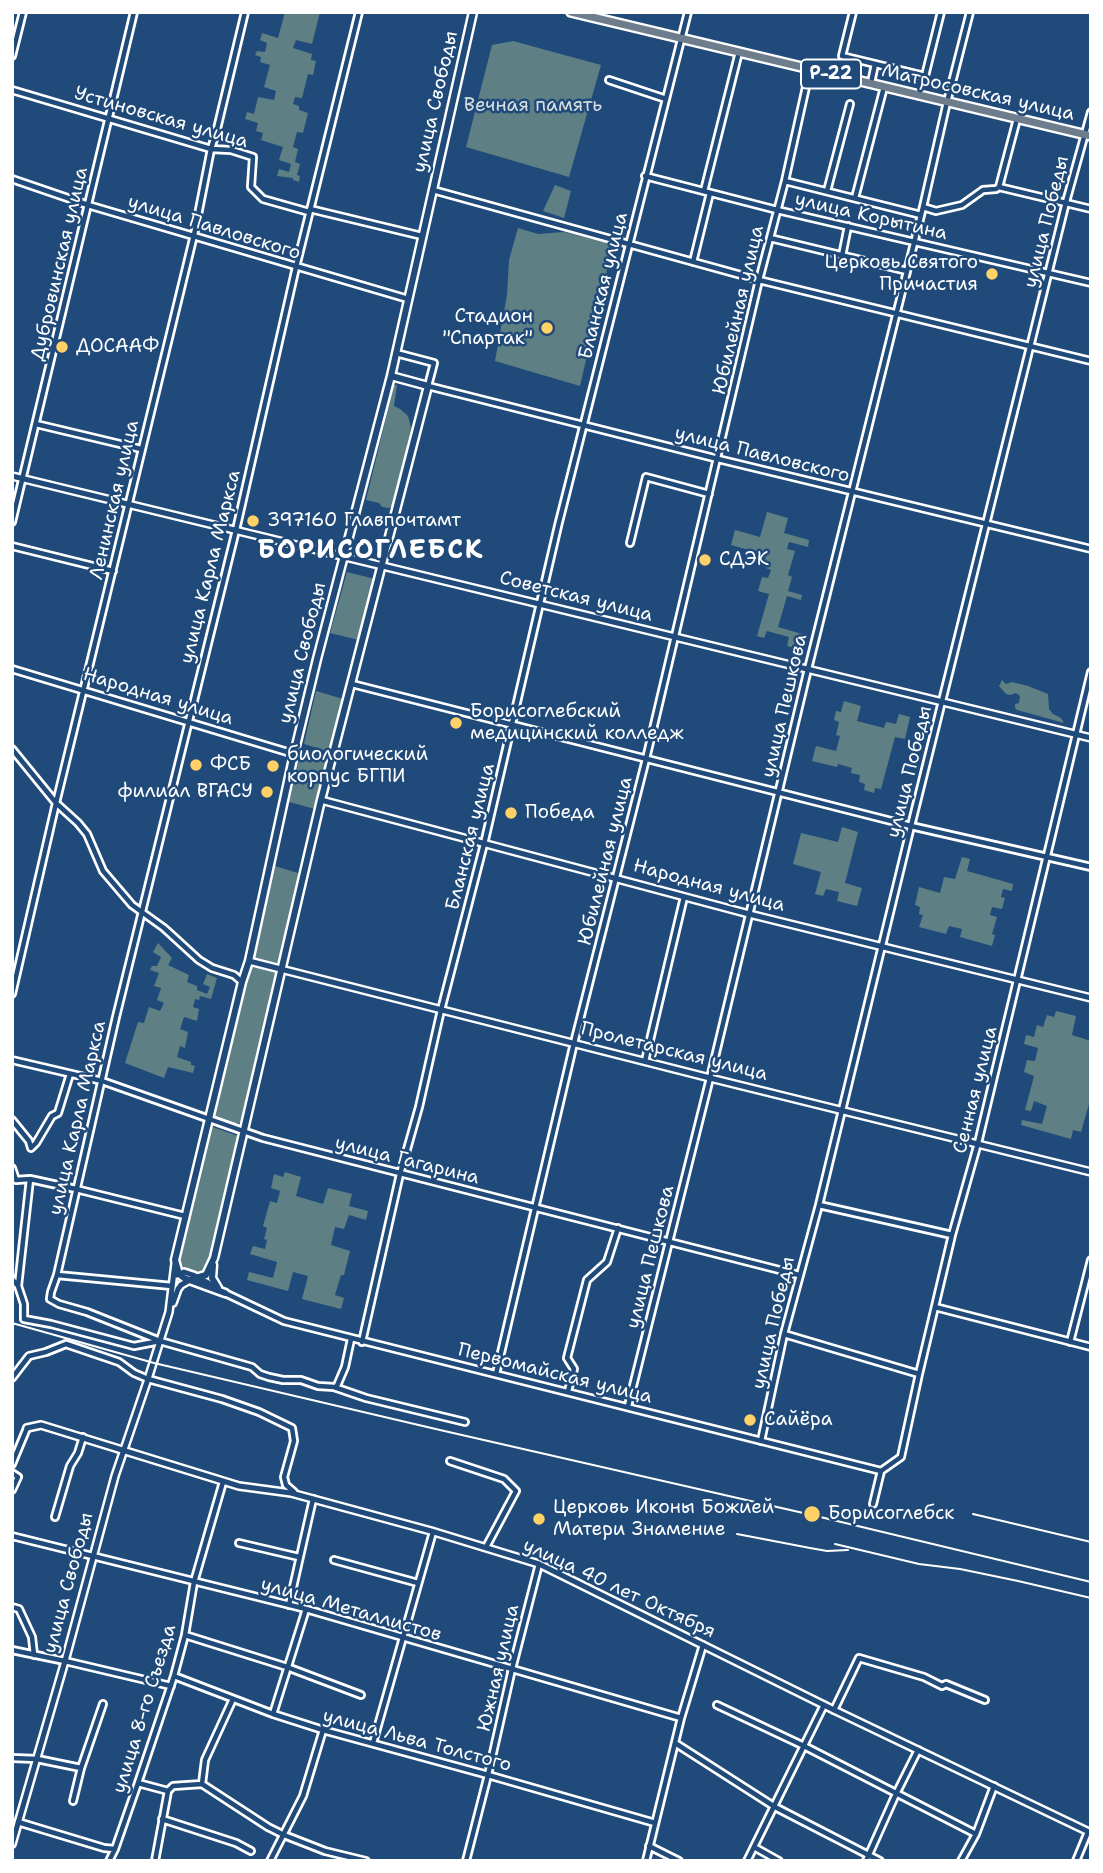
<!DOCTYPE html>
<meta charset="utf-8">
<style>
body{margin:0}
#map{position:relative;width:1103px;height:1873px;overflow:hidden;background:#1f4a7a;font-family:"Shantell Sans",sans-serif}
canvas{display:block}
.frame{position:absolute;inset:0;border:14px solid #fff;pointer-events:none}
</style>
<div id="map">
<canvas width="1103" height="1873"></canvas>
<div class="frame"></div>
</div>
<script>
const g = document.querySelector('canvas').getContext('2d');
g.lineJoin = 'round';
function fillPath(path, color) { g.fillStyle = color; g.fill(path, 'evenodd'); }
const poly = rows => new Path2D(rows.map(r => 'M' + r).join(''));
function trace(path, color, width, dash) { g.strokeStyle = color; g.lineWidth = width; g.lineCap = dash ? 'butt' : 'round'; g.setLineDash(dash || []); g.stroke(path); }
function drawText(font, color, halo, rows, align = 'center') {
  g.font = font + ' "Shantell Sans",sans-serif'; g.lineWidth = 5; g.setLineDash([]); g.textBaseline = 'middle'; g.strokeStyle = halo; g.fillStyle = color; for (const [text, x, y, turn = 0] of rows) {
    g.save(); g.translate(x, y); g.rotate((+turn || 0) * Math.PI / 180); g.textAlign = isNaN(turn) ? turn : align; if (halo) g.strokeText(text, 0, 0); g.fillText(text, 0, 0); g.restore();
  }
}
const green = poly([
 [285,12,320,12,312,44,296,40,293,48,312,54,311,60,316,61,313,75,308,74,302,98,295,97,293,104,299,106,299,110,308,113,303,133,297,132,293,147,298,149,295,162,300,164,297,175,300,176,299,182,293,180,293,178,277,176,279,169,289,172,291,164,279,160,283,147,261,140,263,133,256,131,258,123,245,119,247,112,254,114,258,97,274,100,276,91,264,87,270,65,260,62,261,57,255,55,257,51,265,52,267,43,260,40,262,33,278,38],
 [513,41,601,65,569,177,466,147,492,45],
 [555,185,571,191,564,218,543,211],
 [518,228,538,234,564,232,613,244,580,386,495,361,507,295,509,260],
 [394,385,397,385,394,406,400,409,408,416,411,428,394,505,389,508,382,507,379,503,366,500],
 [767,512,788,518,784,533,809,540,808,547,789,542,787,549,795,551,788,575,792,577,788,591,802,595,801,600,787,596,778,627,802,634,798,649,787,646,789,637,767,631,764,638,757,636,769,594,758,591,762,577,768,578,771,570,766,568,768,563,765,561,766,555,731,545,735,530,760,537],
 [347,572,375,579,359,640,330,633],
 [1002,680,1006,684,1012,682,1028,686,1048,694,1049,709,1053,714,1061,718,1064,723,1017,710,1015,708,1015,704,1019,703,1020,696,1016,693,1010,695,1006,694,999,686],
 [316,691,343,699,330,752,304,744],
 [844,701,861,706,857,721,884,728,886,722,896,724,899,714,910,717,905,739,895,737,881,789,875,788,874,793,864,790,865,784,859,782,860,775,851,773,852,768,838,764,837,767,812,761,816,746,836,751,840,736,836,735,839,722,834,720,836,711,841,712],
 [302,748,329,755,315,809,289,802],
 [842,827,858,832,845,883,862,888,857,906,837,901,839,892,826,889,823,896,815,894,821,872,793,864,801,833,838,842],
 [962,857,970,859,967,871,1013,884,1012,891,1003,889,1001,897,1005,898,1002,909,992,907,990,915,997,917,992,934,995,935,992,946,960,937,962,929,949,926,946,934,919,927,923,915,919,914,920,907,915,905,919,887,940,893,944,877,955,879],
 [275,866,301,874,280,960,277,963,255,958,254,954],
 [158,943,172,958,168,965,189,975,187,982,197,986,197,990,207,994,210,987,203,984,207,974,217,978,211,999,200,996,199,1000,195,999,193,1007,199,1009,197,1021,184,1017,180,1029,188,1032,185,1048,180,1046,177,1057,191,1062,191,1065,195,1066,193,1073,168,1067,164,1078,125,1063,138,1022,144,1023,149,1007,160,1011,164,1003,157,1000,161,988,154,986,159,973,150,970,152,966,157,966,161,957,153,952],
 [256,966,275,972,276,980,245,1111,240,1123,229,1123,214,1116,249,973,252,968],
 [1056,1011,1076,1016,1072,1035,1091,1041,1091,1097,1081,1132,1073,1130,1071,1139,1021,1125,1022,1120,1042,1124,1047,1106,1034,1101,1031,1111,1025,1110,1034,1076,1024,1072,1027,1060,1035,1061,1038,1048,1024,1044,1026,1035,1034,1037,1037,1025,1043,1027,1047,1015,1054,1017],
 [210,1126,238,1136,209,1266,202,1274,189,1271,183,1267,180,1261],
 [285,1172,301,1177,296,1196,323,1204,328,1188,352,1194,349,1206,368,1211,366,1220,349,1215,344,1229,335,1227,331,1245,350,1251,344,1275,341,1275,335,1295,344,1298,341,1309,302,1299,308,1276,293,1272,288,1291,247,1280,249,1272,273,1278,277,1262,250,1254,253,1246,265,1249,267,1240,264,1239,267,1228,263,1226,270,1201,277,1203,280,1191,271,1188,274,1174,283,1177]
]);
const minor = poly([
 [853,12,842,56,925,76,941,12],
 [12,56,23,12],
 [609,80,666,99],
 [871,83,875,64],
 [12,90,211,149,231,150,253,157,251,187,263,199,309,212],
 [1017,119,999,187,1091,209],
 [645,176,777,210,1091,283],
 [12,179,88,205,408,299],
 [785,181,921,215],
 [433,190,759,280,1091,361],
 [704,191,739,52],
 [827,191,850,104],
 [855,198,884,87],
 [923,207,936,211,962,205,983,190,996,189,999,187],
 [310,209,422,236],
 [770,238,907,271],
 [842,256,848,226],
 [693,262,710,193],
 [396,353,434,363,428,386,718,459,1091,549],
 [36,424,141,449],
 [12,522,134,12],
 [630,543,646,477,709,494],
 [12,546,113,571],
 [12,669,294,754],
 [352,684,911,826,1091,867],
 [12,749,56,803,78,823,87,834,103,871,132,905,164,928,199,960,212,968,234,975,242,982],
 [12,994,56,803,194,235,211,149,217,129,245,12],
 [12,1060,102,1081,263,1138,799,1275],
 [645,1061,684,897],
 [12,1120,29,1141,31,1148,36,1143,52,1116,58,1113,70,1074],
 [12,1168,16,1180,30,1179,76,1189,185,1216],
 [819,1205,952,1235],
 [57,1275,172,1286],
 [12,1279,18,1286,24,1304,24,1319,51,1324,134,1346,160,1341,252,1367,260,1374,269,1377,283,1380,301,1380,318,1386,334,1387,366,1398,465,1422],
 [18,1286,30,1179],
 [225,1293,284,1321,881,1471],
 [935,1307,1091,1347],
 [784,1334,919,1374],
 [160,1341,87,1312,59,1304,50,1299,51,1292,57,1275,116,1017,236,530,296,267,359,12],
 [362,1342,400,1174,419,1107,441,1010,484,844,558,526,688,12],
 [1070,1342,1091,1260],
 [496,1374,574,1043,646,759,759,280,785,181,810,69],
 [12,1378,29,1356,46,1352,66,1344,119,1362,134,1373,148,1379,222,1399,259,1412,292,1428,294,1441,284,1477,286,1485,294,1492],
 [336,1388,345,1367,351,1339],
 [568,1391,574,1369,567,1358,587,1280,607,1262,618,1228],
 [628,1406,710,1078,808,669,923,207,947,102,970,12],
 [761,1441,784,1334,819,1205,911,826,1066,202,1091,112],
 [450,1461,504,1479,516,1491,486,1547],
 [12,1464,27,1428],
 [12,1473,18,1477,12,1490],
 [873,1504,881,1471,901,1457,919,1374,952,1235,978,1143,1091,672],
 [55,1517,70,1466,78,1453,83,1437],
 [12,1536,306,1609,681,1718],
 [239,1543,299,1557],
 [334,1560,418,1583],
 [289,1605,313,1499],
 [12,1607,19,1609,32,1637,34,1655],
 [185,1635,287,1667,361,1695],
 [12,1650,65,1661,171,1686],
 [174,1676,273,1714,323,1730,488,1775,655,1823],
 [717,1705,804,1746,976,1834],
 [834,1710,859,1658,924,1677,942,1686,946,1684,985,1700],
 [273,1714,306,1609],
 [373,1743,433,1532],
 [675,1743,775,1807,880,1861],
 [12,1758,37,1759,81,1768],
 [138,1783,168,1791,173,1786,202,1784],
 [202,1784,268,1827,284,1835,325,1851,366,1861],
 [202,1784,205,1760,233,1699],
 [73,1801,81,1768,103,1704],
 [162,1819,236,1843,251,1851],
 [18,1822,104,1848,114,1849],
 [649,1846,679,1861],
 [754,1847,779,1861],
 [109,1861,115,1849,138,1783,174,1676,185,1635,194,1582,223,1482],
 [155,1861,168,1791],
 [270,1861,303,1796,323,1730],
 [466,1861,488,1775,512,1669,539,1564],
 [646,1861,681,1718,703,1645],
 [747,1861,824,1705],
 [866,1861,896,1794,918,1750],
 [961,1861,976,1834,994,1786],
 [1076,1861,1088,1832]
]);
const tertiary = poly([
 [12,476,1091,738],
 [321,800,749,914,1091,998],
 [249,961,710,1078,1091,1172],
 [177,1275,184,1272,193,1275,216,1287],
 [173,1303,178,1289,181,1285,190,1280],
 [27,1428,41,1425,239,1486,291,1493,431,1531,539,1564,834,1710,1091,1833],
 [12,1844,65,1661,115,1476,148,1379,169,1312,175,1263]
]);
const secondary = poly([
 [213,1265,212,1278,218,1288],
 [192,1279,206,1275,214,1258,321,800,428,386,391,376],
 [225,1293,184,1278,179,1274,175,1260,242,982,249,961,294,754,317,659,391,376,473,12]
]);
const trunk = poly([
 [571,12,1091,136]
]);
const rail = poly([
 [12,1323,154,1363,440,1430,812,1515,1091,1582],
 [973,1514,1091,1542],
 [737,1534,810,1548,827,1551,848,1550],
 [835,1544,919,1564,960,1569,1018,1581,1091,1598]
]);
const markers = [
 [992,274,7,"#ffd166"],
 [547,328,7,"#ffd166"],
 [62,347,7,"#ffd166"],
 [253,521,7,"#ffd166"],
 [705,560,7,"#ffd166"],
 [456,723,7,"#ffd166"],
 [196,765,7,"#ffd166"],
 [273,766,7,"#ffd166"],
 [267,792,7,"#ffd166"],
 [511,813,7,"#ffd166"],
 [750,1420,7,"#ffd166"],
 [812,1514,9,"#ffd166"],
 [539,1519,7,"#ffd166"]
];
const shields = [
 [831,74,60]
];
const shieldNames = [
 ["Р-22",831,74]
];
const streetNames = [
 ["Матросовская улица",978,93,13],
 ["улица Свободы",436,102,-77],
 ["Устиновская улица",161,118,16],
 ["улица Корытина",871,217,13],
 ["улица Победы",1047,222,-76],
 ["улица Павловского",214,228,17],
 ["Дубровинская улица",60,264,-77],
 ["Бланская улица",604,286,-76],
 ["Юбилейная улица",739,310,-77],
 ["улица Павловского",762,455,14],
 ["Ленинская улица",115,500,-77],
 ["улица Карла Маркса",211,567,-76],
 ["Советская улица",576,597,14],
 ["улица Свободы",303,653,-76],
 ["Народная улица",158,697,17],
 ["улица Пешкова",785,706,-77],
 ["улица Победы",910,772,-76],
 ["Бланская улица",471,837,-76],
 ["Юбилейная улица",606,861,-76],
 ["Народная улица",709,886,15],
 ["Пролетарская улица",674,1052,14],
 ["Сенная улица",976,1090,-76],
 ["улица Карла Маркса",78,1118,-77],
 ["улица Гагарина",407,1161,14],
 ["улица Пешкова",651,1257,-76],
 ["улица Победы",774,1323,-77],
 ["Первомайская улица",555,1374,14],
 ["улица Свободы",69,1583,-75],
 ["улица 40 лет Октября",619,1589,25],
 ["улица Металлистов",351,1610,16],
 ["Южная улица",499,1668,-77],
 ["улица 8-го Съезда",145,1709,-73],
 ["улица Льва Толстого",417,1741,15]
];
const parkNames = [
 ["Вечная память",533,106]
];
const poiNames = [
 ["Церковь Святого",978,263,"right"],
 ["Причастия",978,285,"right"],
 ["Стадион",533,317,"right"],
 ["\"Спартак\"",533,339,"right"],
 ["ДОСААФ",76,347],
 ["397160 Главпочтамт",267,521],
 ["СДЭК",719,560],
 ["Борисоглебский",470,712],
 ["медицинский колледж",470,734],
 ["биологический",287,755],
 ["корпус БГПИ",287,777],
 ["ФСБ",210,765],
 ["филиал ВГАСУ",253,792,"right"],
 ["Победа",525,813],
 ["Сайёра",764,1420],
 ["Церковь Иконы Божией",553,1508],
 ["Матери Знамение",553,1530],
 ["Борисоглебск",828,1514]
];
const districtNames = [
 ["БОРИСОГЛЕБСК",371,551]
];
fillPath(green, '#5e8084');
trace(minor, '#fff', 10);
trace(tertiary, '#fff', 10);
trace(secondary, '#fff', 11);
trace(trunk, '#fff', 12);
trace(minor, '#1f4a7a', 4.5);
trace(tertiary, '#1f4a7a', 5);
trace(secondary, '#1f4a7a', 6);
trace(trunk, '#6d7d8c', 7);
trace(rail, '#fff', 2);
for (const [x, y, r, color] of markers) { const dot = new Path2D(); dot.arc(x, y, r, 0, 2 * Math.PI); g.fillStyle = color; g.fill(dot); trace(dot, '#1f4a7a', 2.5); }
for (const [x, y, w] of shields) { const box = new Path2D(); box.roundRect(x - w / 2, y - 14.5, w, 29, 5); g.fillStyle = '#1f4a7a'; g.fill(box); trace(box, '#fff', 2); }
drawText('bold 18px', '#fff', null, shieldNames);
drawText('19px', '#fff', '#1f4a7a', streetNames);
drawText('19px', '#d7dfe0', '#1f4a7a', parkNames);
drawText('19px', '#fff', '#1f4a7a', poiNames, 'left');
g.letterSpacing = '2px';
drawText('bold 26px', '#fff', '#1f4a7a', districtNames);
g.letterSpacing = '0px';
</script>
